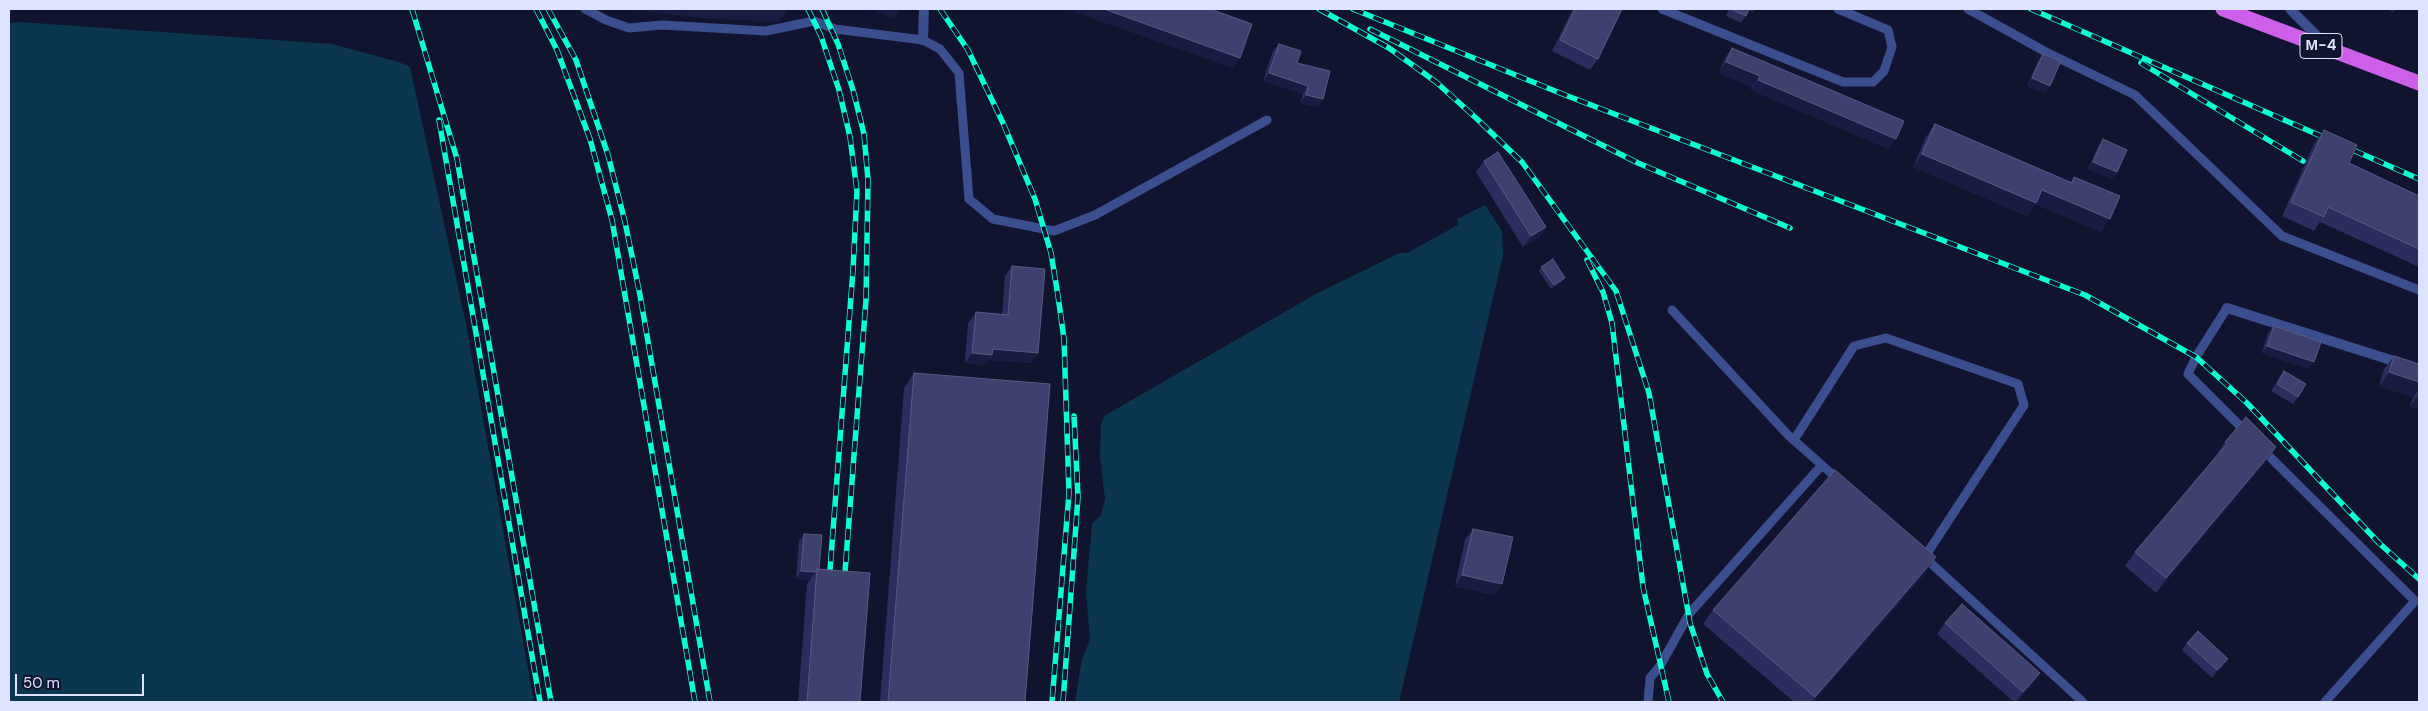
<!DOCTYPE html>
<meta charset="utf-8">
<style>
body{margin:0}
#map{position:relative;width:2428px;height:711px;overflow:hidden;background:#11142e;font-family:"DM Sans",sans-serif}
canvas{display:block}
.frame{position:absolute;inset:0;border:10px solid #dee3ff;pointer-events:none}
.scale{position:absolute;left:15px;top:674px;width:129px;height:22px;box-sizing:border-box;border:2px solid #dee3ff;border-top:0;padding-left:6px;font-size:15px;line-height:18px;white-space:nowrap;color:#dee3ff;-webkit-text-stroke:4px #11142e;paint-order:stroke}
</style>
<div id="map">
<canvas width="2428" height="711"></canvas>
<div class="frame"></div>
<div class="scale">50 m</div>
</div>
<script>
const g = document.querySelector('canvas').getContext('2d');
g.lineJoin = 'round';
function fillPath(path, color) { g.fillStyle = color; g.fill(path, 'evenodd'); }
const poly = rows => new Path2D(rows.map(r => 'M' + r).join(''));
function trace(path, color, width, dash) { g.strokeStyle = color; g.lineWidth = width; g.lineCap = dash ? 'butt' : 'round'; g.setLineDash(dash || []); g.stroke(path); }
function drawText(font, color, halo, rows, align = 'center') {
  g.font = font + ' "DM Sans",sans-serif'; g.lineWidth = 5; g.setLineDash([]); g.textBaseline = 'middle'; g.strokeStyle = halo; g.fillStyle = color; for (const [text, x, y, turn = 0] of rows) {
    g.save(); g.translate(x, y); g.rotate((+turn || 0) * Math.PI / 180); g.textAlign = isNaN(turn) ? turn : align; if (halo) g.strokeText(text, 0, 0); g.fillText(text, 0, 0); g.restore();
  }
}
const water = poly([
 [20,22,332,44,399,62,410,67,466,324,534,702,9,702,9,23],
 [1485,205,1502,231,1503,255,1399,702,1075,702,1082,659,1090,640,1086,592,1092,524,1101,515,1105,499,1100,456,1101,424,1104,416,1314,295,1399,253,1407,253,1458,225,1457,219]
]);
const service = poly([
 [585,9,606,20,629,28,662,25,766,31,814,21,835,29,923,40,940,49,959,73,969,199,993,219,1054,231,1095,215,1267,120],
 [1662,9,1843,82,1873,82,1884,71,1892,47,1888,30,1838,9],
 [1968,9,2046,52,2135,95,2282,236,2419,290],
 [2227,308,2196,357,2188,374,2247,433],
 [1672,310,1789,436,1840,481],
 [1794,440,1854,346,1886,338,2018,384,2024,405,1924,558],
 [2261,448,2415,601,2325,702],
 [1924,557,2083,702],
 [1648,702,1650,678,1660,666,1689,614,1822,465]
]);
const minor = poly([
 [2290,9,2326,45],
 [923,40,924,9],
 [2227,308,2419,369]
]);
const trunk = poly([
 [2223,9,2419,83]
]);
const rail = poly([
 [412,9,457,159,551,702],
 [536,9,557,50,590,139,612,220,695,702],
 [548,9,576,60,608,155,625,222,640,295,710,702],
 [808,9,821,36,839,90,850,137,857,191,853,270,829,583],
 [822,9,838,44,853,90,864,134,868,180,866,300,844,585],
 [940,9,968,50,1003,123,1035,199,1051,253,1058,296,1064,339,1069,493,1052,702],
 [1319,9,1389,48,1436,82,1476,118,1522,162,1616,291,1649,393,1690,623,1707,674,1723,702],
 [1353,9,1565,95,2085,295,2196,357,2247,403,2379,543,2419,579],
 [2031,9,2419,179],
 [1370,29,1638,163,1790,228],
 [2141,63,2303,161],
 [439,120,540,702],
 [1587,260,1603,292,1612,323,1643,587,1669,702],
 [1063,702,1078,497,1074,416]
]);
const wall = poly([
 [1573,9,1622,9,1598,59,1590,70,1552,51],
 [1729,9,1755,9,1753,12,1749,10,1746,16,1741,23,1726,16],
 [2388,9,2396,9,2393,12],
 [1279,44,1297,63,1323,99,1318,107,1300,103,1303,94,1263,81,1273,51],
 [1732,48,1889,149,1751,90,1752,87,1719,73,1725,58],
 [2043,54,2045,93,2027,86,2038,61],
 [1935,124,2071,182,2074,177,2101,232,2035,204,2027,216,1913,167,1926,137],
 [2324,130,2349,163,2419,196,2419,267,2320,222,2314,231,2282,216,2314,144],
 [2103,139,2117,172,2112,179,2088,169,2098,147],
 [1484,161,1546,227,1538,238,1523,247,1476,172],
 [1012,266,1038,353,1031,363,989,360,985,365,965,363,968,323,976,312,1002,314,1005,276],
 [1541,267,1563,281,1551,289,1539,271],
 [2274,326,2309,369,2262,353,2268,333],
 [2394,356,2419,364,2419,410,2410,407,2413,397,2379,386,2384,369],
 [2284,371,2298,397,2293,404,2271,391],
 [914,373,1025,702,880,702,904,388],
 [2225,442,2276,447,2266,461,2156,593,2125,566,2135,552,2215,457],
 [1473,529,1495,595,1455,586,1465,540],
 [804,534,819,569,860,702,798,702,807,584,810,580,796,579,799,541],
 [1926,572,1813,702,1794,702,1703,624,1713,610],
 [1945,623,2040,673,2032,685,2016,702,2014,702,1937,634],
 [2187,643,2228,659,2223,666,2212,678,2182,650]
]);
const shadedWall = poly([
 [625,9,788,9,778,22,702,18],
 [868,9,901,9,895,18],
 [1066,9,1104,9,1240,58,1232,68],
 [1726,62,1760,76,1752,87,1719,73],
 [1269,73,1308,86,1303,94,1263,81],
 [2032,78,2050,86,2045,93,2027,86],
 [1758,80,1896,139,1889,149,1751,90],
 [1306,95,1323,99,1318,107,1300,103],
 [1922,154,2042,190,2110,219,2101,232,2035,204,2027,216,1913,167],
 [2093,162,2117,172,2112,179,2088,169],
 [1546,227,1538,238,1523,247,1531,236],
 [1565,278,1563,281,1551,289,1554,285],
 [2267,346,2314,362,2309,369,2262,353],
 [993,349,1038,353,1031,363,989,360,985,365,965,363,972,353],
 [2389,372,2419,382,2419,389,2413,397,2379,386],
 [2419,394,2419,410,2410,407],
 [2276,447,2266,461,2156,593,2166,578],
 [1936,557,1926,572,1813,702,1811,702],
 [801,571,815,572,810,580,796,579],
 [1462,575,1502,584,1495,595,1455,586],
 [2228,659,2223,666,2212,678,2217,670],
 [2040,673,2032,685,2016,702,2023,692]
]);
const building = poly([
 [1104,9,1210,9,1252,24,1240,58,1104,9],
 [1575,9,1622,9,1598,59,1560,40,1575,9],
 [1731,9,1749,9,1746,16,1731,9],
 [1279,44,1301,51,1297,63,1330,71,1323,99,1306,95,1308,86,1269,73,1279,44],
 [1732,48,1904,121,1896,139,1758,80,1760,76,1726,62,1732,48],
 [2043,54,2061,61,2050,86,2032,78,2043,54],
 [1935,124,2072,183,2074,177,2120,196,2110,219,2042,190,2036,203,1922,154,1935,124],
 [2324,130,2357,145,2349,163,2419,196,2419,249,2328,207,2324,217,2291,202,2324,130],
 [2103,139,2127,150,2117,172,2093,162,2103,139],
 [1498,152,1546,227,1531,236,1484,161,1498,152],
 [1553,259,1565,278,1554,285,1541,267,1553,259],
 [1012,266,1045,269,1038,353,993,349,992,355,972,353,976,312,1008,315,1012,266],
 [2274,326,2321,342,2314,362,2267,346,2274,326],
 [2394,356,2419,364,2419,382,2389,372,2394,356],
 [2284,371,2306,384,2298,397,2277,384,2284,371],
 [914,373,1050,384,1025,702,888,702,914,373],
 [2246,417,2276,447,2166,578,2135,552,2227,444,2225,442,2246,417],
 [1835,470,1936,557,1815,697,1713,610,1835,470],
 [1473,529,1513,537,1502,584,1462,575,1473,529],
 [804,534,822,535,819,569,817,569,815,572,801,571,804,534],
 [817,569,870,573,860,702,807,702,817,569],
 [1962,604,2040,673,2023,692,1945,623,1962,604],
 [2198,631,2228,659,2217,670,2187,643,2198,631]
]);
const shields = [
 [2321,46,42]
];
const shieldNames = [
 ["М-4",2321,46]
];
fillPath(water, '#0a364f');
trace(service, '#3b4f8e', 9);
trace(minor, '#3b4f8e', 10);
trace(trunk, '#cd5fea', 15);
trace(rail, '#0affd4', 5.5);
trace(rail, '#11142e', 4, [11]);
fillPath(wall, '#2b2e5c');
fillPath(shadedWall, '#181b42');
fillPath(building, '#3e416e');
trace(building, '#575a84', 1);
for (const [x, y, w] of shields) { const box = new Path2D(); box.roundRect(x - w / 2, y - 12.5, w, 25, 4); g.fillStyle = '#11142e'; g.fill(box); trace(box, '#dee3ff', 1); }
drawText('bold 15px', '#dee3ff', null, shieldNames);
</script>
